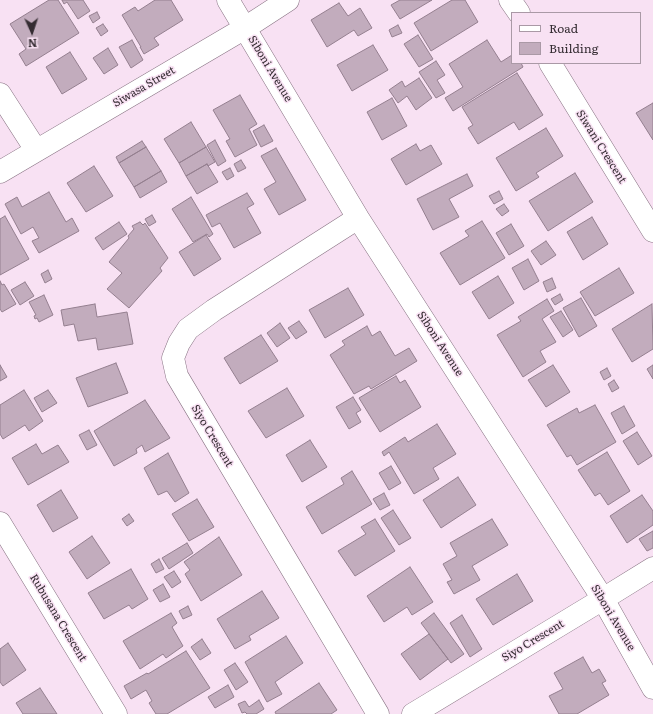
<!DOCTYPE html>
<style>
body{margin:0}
#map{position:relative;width:653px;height:714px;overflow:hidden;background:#f8e1f3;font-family:Literata,serif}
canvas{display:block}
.legend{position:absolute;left:511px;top:12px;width:130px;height:52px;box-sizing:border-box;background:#f8e1f3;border:1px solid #aa99a6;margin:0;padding:5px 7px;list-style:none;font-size:12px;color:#342c32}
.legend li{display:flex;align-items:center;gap:8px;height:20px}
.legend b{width:20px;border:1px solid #aa99a6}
.north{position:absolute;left:12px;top:12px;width:40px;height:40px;-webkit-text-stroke:3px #f8e1f3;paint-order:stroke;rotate:177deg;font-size:11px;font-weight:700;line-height:16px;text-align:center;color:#342c32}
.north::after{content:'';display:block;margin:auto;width:14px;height:18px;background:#342c32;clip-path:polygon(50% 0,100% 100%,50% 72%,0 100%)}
</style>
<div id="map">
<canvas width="653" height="714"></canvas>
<ul class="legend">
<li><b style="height:5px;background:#fff"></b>Road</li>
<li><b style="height:11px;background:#c2acbd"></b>Building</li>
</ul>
<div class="north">N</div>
</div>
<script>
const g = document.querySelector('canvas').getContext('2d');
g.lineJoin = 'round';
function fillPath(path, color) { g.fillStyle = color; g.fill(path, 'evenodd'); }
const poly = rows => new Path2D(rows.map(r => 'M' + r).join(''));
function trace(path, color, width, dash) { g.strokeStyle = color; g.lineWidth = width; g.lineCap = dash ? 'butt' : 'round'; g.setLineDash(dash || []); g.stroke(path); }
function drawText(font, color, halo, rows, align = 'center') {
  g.font = font + ' Literata,serif'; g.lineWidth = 3; g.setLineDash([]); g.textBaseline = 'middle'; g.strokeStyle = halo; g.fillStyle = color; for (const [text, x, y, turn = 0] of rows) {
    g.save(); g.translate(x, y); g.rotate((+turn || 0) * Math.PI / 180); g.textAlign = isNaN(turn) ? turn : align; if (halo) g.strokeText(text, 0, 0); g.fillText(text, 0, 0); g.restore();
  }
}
const building = poly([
 [49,0,58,0,79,33,26,66,19,54,26,49,10,24,49,0],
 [62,0,83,0,90,11,78,19,67,2,64,4,62,0],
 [155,0,171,0,183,20,154,38,159,45,144,54,140,47,141,47,122,15,135,7,138,11,155,0],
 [400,0,432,0,400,19,391,5,400,0],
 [452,0,465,0,478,22,431,51,414,23,452,0],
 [339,3,348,16,360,8,372,28,358,36,354,30,327,47,311,20,339,3],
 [97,12,100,18,93,23,89,16,97,12],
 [103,24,108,31,101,36,96,28,103,24],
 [398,25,402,33,392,37,389,30,398,25],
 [418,35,433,59,419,67,404,44,418,35],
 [132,40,143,60,131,68,119,47,132,40],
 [487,40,501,62,512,55,512,63,521,63,523,67,453,111,445,98,463,87,449,64,487,40],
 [373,45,388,70,352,91,337,65,373,45],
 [108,48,118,65,104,74,93,58,108,48],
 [70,52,87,79,62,94,46,67,70,52],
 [436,61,445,75,437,80,445,93,436,98,419,72,436,61],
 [517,73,543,115,519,130,514,122,478,144,468,128,473,125,462,107,517,73],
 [419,78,432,98,416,110,407,96,398,103,389,90,402,81,405,87,419,78],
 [240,95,257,124,249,129,257,145,235,157,226,141,230,139,213,110,240,95],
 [392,98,407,126,382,140,367,112,392,98],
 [653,103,653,140,636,113,653,103],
 [191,122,206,147,179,163,164,139,191,122],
 [264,125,273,141,261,147,253,131,264,125],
 [546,128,563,156,536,173,539,177,516,191,496,158,546,128],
 [215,140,226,161,218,166,207,145,215,140],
 [142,141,146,147,119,163,116,157,142,141],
 [416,144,420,151,431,145,442,164,406,185,391,159,416,144],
 [146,147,161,171,134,187,119,163,146,147],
 [206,147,215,162,208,166,207,164,186,176,179,163,206,147],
 [276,148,306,200,279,215,264,189,276,182,261,156,276,148],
 [241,160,246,168,238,172,234,164,241,160],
 [207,164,218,182,197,194,186,176,207,164],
 [94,166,113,196,86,212,67,183,94,166],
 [230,168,234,176,227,180,222,172,230,168],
 [161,171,167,182,140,198,134,187,161,171],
 [575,173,593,202,548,231,529,201,575,173],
 [467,174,473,186,449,199,459,217,433,230,417,199,467,174],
 [499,191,503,199,494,204,489,196,499,191],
 [49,192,66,222,72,218,79,231,39,253,32,241,39,238,33,227,21,234,5,204,17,197,22,207,49,192],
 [247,193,254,204,247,208,261,233,234,248,220,223,212,227,206,215,247,193],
 [191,197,213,234,209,237,207,234,193,242,172,209,191,197],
 [504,204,509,211,502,216,496,209,504,204],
 [152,215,156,222,149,226,145,219,152,215],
 [5,216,29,259,0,275,0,219,5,216],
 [592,217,608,244,583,260,567,232,592,217],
 [482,221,505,258,460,285,440,253,469,236,465,231,482,221],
 [119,222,127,234,103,250,95,238,119,222],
 [140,222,143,225,145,223,168,258,160,268,162,271,129,308,107,289,122,273,109,262,129,238,128,236,134,229,132,226,140,222],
 [511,224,524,246,509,255,496,233,511,224],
 [206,235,221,259,194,276,179,252,206,235],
 [546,241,556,255,541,265,531,251,546,241],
 [528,259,539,281,524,290,512,268,528,259],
 [619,268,634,293,595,316,580,292,619,268],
 [48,270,52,279,45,283,41,274,48,270],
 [498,276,514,303,489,319,472,292,498,276],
 [552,278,556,288,547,292,543,282,552,278],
 [0,281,2,285,4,284,16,304,2,312,0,309,0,281],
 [25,282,34,296,20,305,11,290,25,282],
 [348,288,364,315,325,338,309,310,348,288],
 [560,294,563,300,555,305,551,299,560,294],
 [44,295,53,315,39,322,37,318,35,319,34,316,36,315,29,302,44,295],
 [581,298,597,326,579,337,563,308,581,298],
 [547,299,554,311,542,319,556,342,540,351,546,362,523,377,497,335,521,321,518,317,547,299],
 [95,304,97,317,127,312,133,344,98,350,96,338,78,341,74,324,64,326,61,310,95,304],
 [652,304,653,349,632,362,612,329,652,304],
 [561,311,573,330,563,337,550,317,561,311],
 [299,321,307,332,296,339,288,328,299,321],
 [280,323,290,338,277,347,267,333,280,323],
 [367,326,372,336,380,331,395,356,409,348,417,361,371,389,369,386,354,394,330,355,345,345,342,341,367,326],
 [261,335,278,361,240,384,224,358,261,335],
 [116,363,128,393,88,407,76,378,116,363],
 [0,365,7,377,0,381,0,365],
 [553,365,570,392,546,407,528,380,553,365],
 [653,365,653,379,647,369,653,365],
 [607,368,611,376,604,380,600,372,607,368],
 [396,376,400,383,405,380,421,407,380,432,359,398,396,376],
 [614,380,619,388,612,392,608,384,614,380],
 [287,388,304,416,266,438,248,411,287,388],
 [24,390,43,421,29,431,25,425,3,439,0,434,0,405,24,390],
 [48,390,57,403,42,412,34,398,48,390],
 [353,397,361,410,356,413,361,422,349,429,336,407,353,397],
 [145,400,170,438,145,452,142,445,136,449,137,453,114,466,94,431,145,400],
 [595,405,616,442,577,465,571,455,567,457,547,425,577,408,579,413,595,405],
 [624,406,635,426,622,434,611,413,624,406],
 [437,424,456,454,433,468,439,479,414,494,389,452,384,456,382,452,405,437,408,442,437,424],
 [89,430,97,445,87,450,79,435,89,430],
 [637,432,652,456,638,465,623,441,637,432],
 [310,440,327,467,302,482,286,455,310,440],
 [36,444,42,454,58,445,69,462,28,485,12,458,36,444],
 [607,452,630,491,608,505,600,493,595,496,578,470,607,452],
 [168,453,189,493,175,502,167,491,158,495,144,468,168,453],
 [391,466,401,483,389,490,379,473,391,466],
 [352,471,372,504,322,534,306,507,344,484,341,478,352,471],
 [458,477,476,505,441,528,423,500,458,477],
 [61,490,78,518,53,532,37,505,61,490],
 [384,493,390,505,380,510,373,499,384,493],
 [642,495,653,511,653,525,627,543,610,516,642,495],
 [197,499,214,527,189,541,172,514,197,499],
 [393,510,411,538,399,545,381,518,393,510],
 [129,514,134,521,127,526,122,519,129,514],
 [375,519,395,551,355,576,338,551,366,534,361,527,375,519],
 [492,519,508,545,472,566,480,580,454,594,447,582,452,580,443,564,457,556,450,543,492,519],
 [653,531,653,548,647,551,639,539,653,531],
 [92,536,110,563,87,579,69,552,92,536],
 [219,537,242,575,201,601,185,574,190,570,184,562,219,537],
 [187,543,193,553,169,569,162,558,187,543],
 [159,559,164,569,156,573,151,564,159,559],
 [410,567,433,602,412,615,407,607,384,622,367,596,410,567],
 [131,569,148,599,132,609,129,605,104,619,88,593,131,569],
 [174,571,181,582,172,588,164,577,174,571],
 [517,574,533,601,493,625,476,599,517,574],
 [163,584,170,597,160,602,153,590,163,584],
 [262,591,279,618,249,636,251,640,235,649,217,619,262,591],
 [188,606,192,615,183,619,179,611,188,606],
 [171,613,177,623,172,627,183,646,166,658,163,654,140,669,123,641,171,613],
 [434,613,464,654,451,663,421,623,434,613],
 [462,615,482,649,470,657,450,623,462,615],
 [429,634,448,659,420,680,401,654,429,634],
 [286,636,303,663,275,682,282,694,267,702,245,662,286,636],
 [202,639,211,653,200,660,191,647,202,639],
 [8,643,26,670,3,686,0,682,0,649,8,643],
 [186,651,210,688,167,714,156,714,149,703,152,701,146,690,131,699,124,686,147,673,148,674,186,651],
 [583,657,592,673,599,669,606,681,602,683,609,695,577,714,559,714,549,696,563,689,554,673,583,657],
 [235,663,248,682,236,690,224,670,235,663],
 [319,683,337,710,331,714,276,714,275,712,319,683],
 [228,685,234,697,215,708,208,697,228,685],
 [40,688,57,714,23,714,16,703,40,688],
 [259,700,264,709,256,714,247,714,245,712,242,713,238,704,245,701,249,707,259,700]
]);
const minor = poly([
 [228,0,358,218,603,599,653,688],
 [510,0,519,13],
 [550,63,653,231],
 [0,94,36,150],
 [0,172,245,28,288,0],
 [358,218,214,310,188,329,179,343,173,358,177,376,378,714],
 [0,523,116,714],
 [413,714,603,599,653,568]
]);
const streetNames = [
 ["Siboni Avenue",270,69,59],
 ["Siwasa Street",144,87,-30],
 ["Siwani Crescent",601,147,58],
 ["Siboni Avenue",440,344,57],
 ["Siyo Crescent",212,436,59],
 ["Rubusana Crescent",58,618,59],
 ["Siboni Avenue",613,618,59],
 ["Siyo Crescent",533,641,-31]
];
fillPath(building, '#c2acbd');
trace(building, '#947f8f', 1);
trace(minor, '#877282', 23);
trace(minor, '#fff', 22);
drawText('11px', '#342c32', '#f8e1f3', streetNames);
</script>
